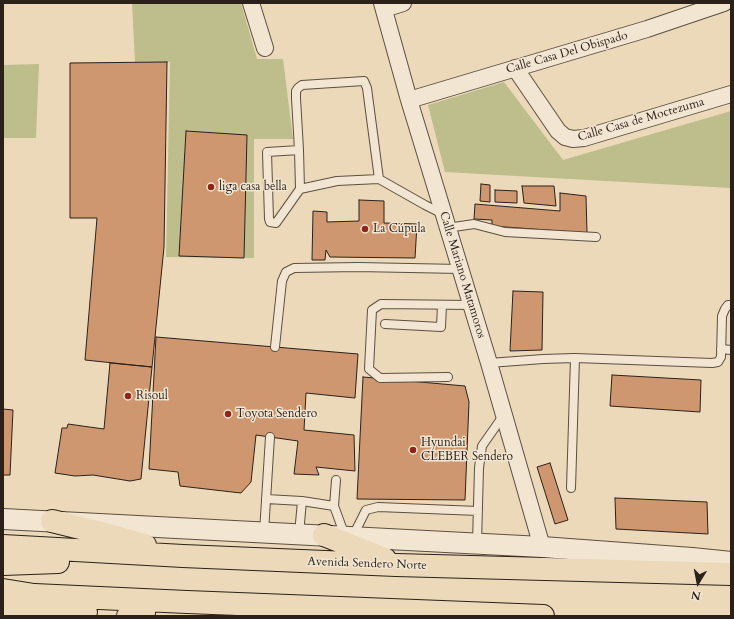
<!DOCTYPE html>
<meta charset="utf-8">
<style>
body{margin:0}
#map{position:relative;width:734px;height:619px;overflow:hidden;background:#ebd9b9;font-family:Cardo,serif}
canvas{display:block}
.frame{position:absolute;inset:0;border:4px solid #2c211a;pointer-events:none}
.north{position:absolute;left:678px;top:563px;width:40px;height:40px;-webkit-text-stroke:3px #f2e6d2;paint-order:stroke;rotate:190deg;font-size:11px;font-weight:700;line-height:16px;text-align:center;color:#2c211a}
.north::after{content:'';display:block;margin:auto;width:14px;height:18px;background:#2c211a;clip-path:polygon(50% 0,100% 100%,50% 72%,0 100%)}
</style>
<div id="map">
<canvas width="734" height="619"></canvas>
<div class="frame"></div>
<div class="north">N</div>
</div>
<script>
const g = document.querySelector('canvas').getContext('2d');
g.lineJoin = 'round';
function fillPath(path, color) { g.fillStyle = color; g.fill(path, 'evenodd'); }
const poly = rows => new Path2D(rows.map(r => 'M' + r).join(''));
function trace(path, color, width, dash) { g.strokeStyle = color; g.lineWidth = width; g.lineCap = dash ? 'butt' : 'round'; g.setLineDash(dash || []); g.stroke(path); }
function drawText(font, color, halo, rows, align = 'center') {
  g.font = font + ' Cardo,serif'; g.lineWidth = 3; g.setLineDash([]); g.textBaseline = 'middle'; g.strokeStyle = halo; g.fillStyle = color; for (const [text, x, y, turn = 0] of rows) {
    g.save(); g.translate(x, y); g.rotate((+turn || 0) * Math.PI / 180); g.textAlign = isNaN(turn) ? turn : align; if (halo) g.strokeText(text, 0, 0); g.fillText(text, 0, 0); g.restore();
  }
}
const green = poly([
 [132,3,241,3,257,59,283,59,293,139,254,139,254,258,166,257,170,62,135,62],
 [39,64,36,138,3,138,3,65],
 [504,82,563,160,731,111,731,188,445,172,428,105]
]);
const building = poly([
 [167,62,164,247,152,367,85,360,97,218,70,218,70,63,167,62],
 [186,131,247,135,244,258,179,256,186,131],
 [481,184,490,185,490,202,480,201,481,184],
 [522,186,554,186,556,206,524,203,522,186],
 [495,190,517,191,517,203,495,202,495,190],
 [560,193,586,196,587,233,492,226,492,220,474,219,475,204,560,211,560,193],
 [359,200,384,201,384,223,417,224,415,258,330,257,326,250,325,260,312,260,313,211,327,212,327,222,359,221,359,200],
 [513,291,543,292,542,350,510,351,513,291],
 [156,337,358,354,355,398,306,393,304,430,354,435,355,471,316,467,319,475,294,474,298,441,256,435,251,482,241,493,180,486,178,472,149,469,156,337],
 [110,363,152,367,141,479,130,481,93,475,75,476,55,473,62,428,67,428,68,424,104,429,110,363],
 [612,375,701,380,700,412,610,406,612,375],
 [363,377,465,386,469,402,465,500,357,499,363,377],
 [3,409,13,410,10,475,3,475,3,409],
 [550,463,568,520,555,524,537,467,550,463],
 [615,498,707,502,708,534,616,529,615,498]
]);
const service = poly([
 [299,150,267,152,269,219,270,222,276,223,300,189,299,150,296,98,296,91,298,88,302,85,364,81,367,88,379,179],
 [300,189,337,181,379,179,425,205,443,214],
 [447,228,474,224,505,232,596,237],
 [385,324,441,327,442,305],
 [275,347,282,281,286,272,294,268,358,267,461,269],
 [721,349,731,350],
 [489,363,543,359,575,358,712,363,718,362,721,357,722,316,725,309,728,305,731,305],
 [448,377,380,378,369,369,372,310,381,304,471,305],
 [571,488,575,358],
 [266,499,302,501,299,534],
 [302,501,334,506,336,480],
 [334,506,345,536],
 [264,532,270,437],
 [353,536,366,510,378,507,478,511],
 [477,543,479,468,482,446,503,416]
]);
const minor = poly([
 [251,3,265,48],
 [382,3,409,100,489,363,542,547],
 [384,9,403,3],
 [515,68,558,131,565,137,573,139,584,138,731,94],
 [409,100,647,29,724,3]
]);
const tertiary = poly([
 [3,519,542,547,692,558,731,562]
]);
const primary = poly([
 [52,521,105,534,145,545],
 [324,535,385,559],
 [3,546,183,556,396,565,731,574],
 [3,564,58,562],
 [3,590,34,595,187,602,543,616],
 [3,610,86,612],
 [128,616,144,613]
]);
const markers = [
 [211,187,4,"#8f2418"],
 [365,229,4,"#8f2418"],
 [128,396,4,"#8f2418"],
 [228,414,4,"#8f2418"],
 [413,450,4,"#8f2418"]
];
const streetNames = [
 ["Calle Casa Del Obispado",567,53,-16],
 ["Calle Casa de Moctezuma",641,120,-16],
 ["Calle Mariano Matamoros",462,275,73],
 ["Avenida Sendero Norte",367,564,2]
];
const poiNames = [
 ["liga casa bella",219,187],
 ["La Cúpula",373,229],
 ["Risoul",136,396],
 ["Toyota Sendero",236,414],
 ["Hyundai",421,443],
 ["CLEBER Sendero",421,457]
];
fillPath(green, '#bdbe8b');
fillPath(building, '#cf976f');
trace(building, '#2c211a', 1);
trace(service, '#5c4f42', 10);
trace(minor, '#5c4f42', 18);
trace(tertiary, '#5c4f42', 22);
trace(primary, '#2c211a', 24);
trace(service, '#f2e6d2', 8);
trace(minor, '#f2e6d2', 16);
trace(tertiary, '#f2e6d2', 20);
trace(primary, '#ebd9b9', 22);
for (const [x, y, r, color] of markers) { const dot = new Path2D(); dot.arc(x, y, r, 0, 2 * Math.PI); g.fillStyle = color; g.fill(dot); trace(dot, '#f2e6d2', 1.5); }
drawText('12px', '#2c211a', '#f2e6d2', streetNames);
drawText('12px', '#2c211a', '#f2e6d2', poiNames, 'left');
</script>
